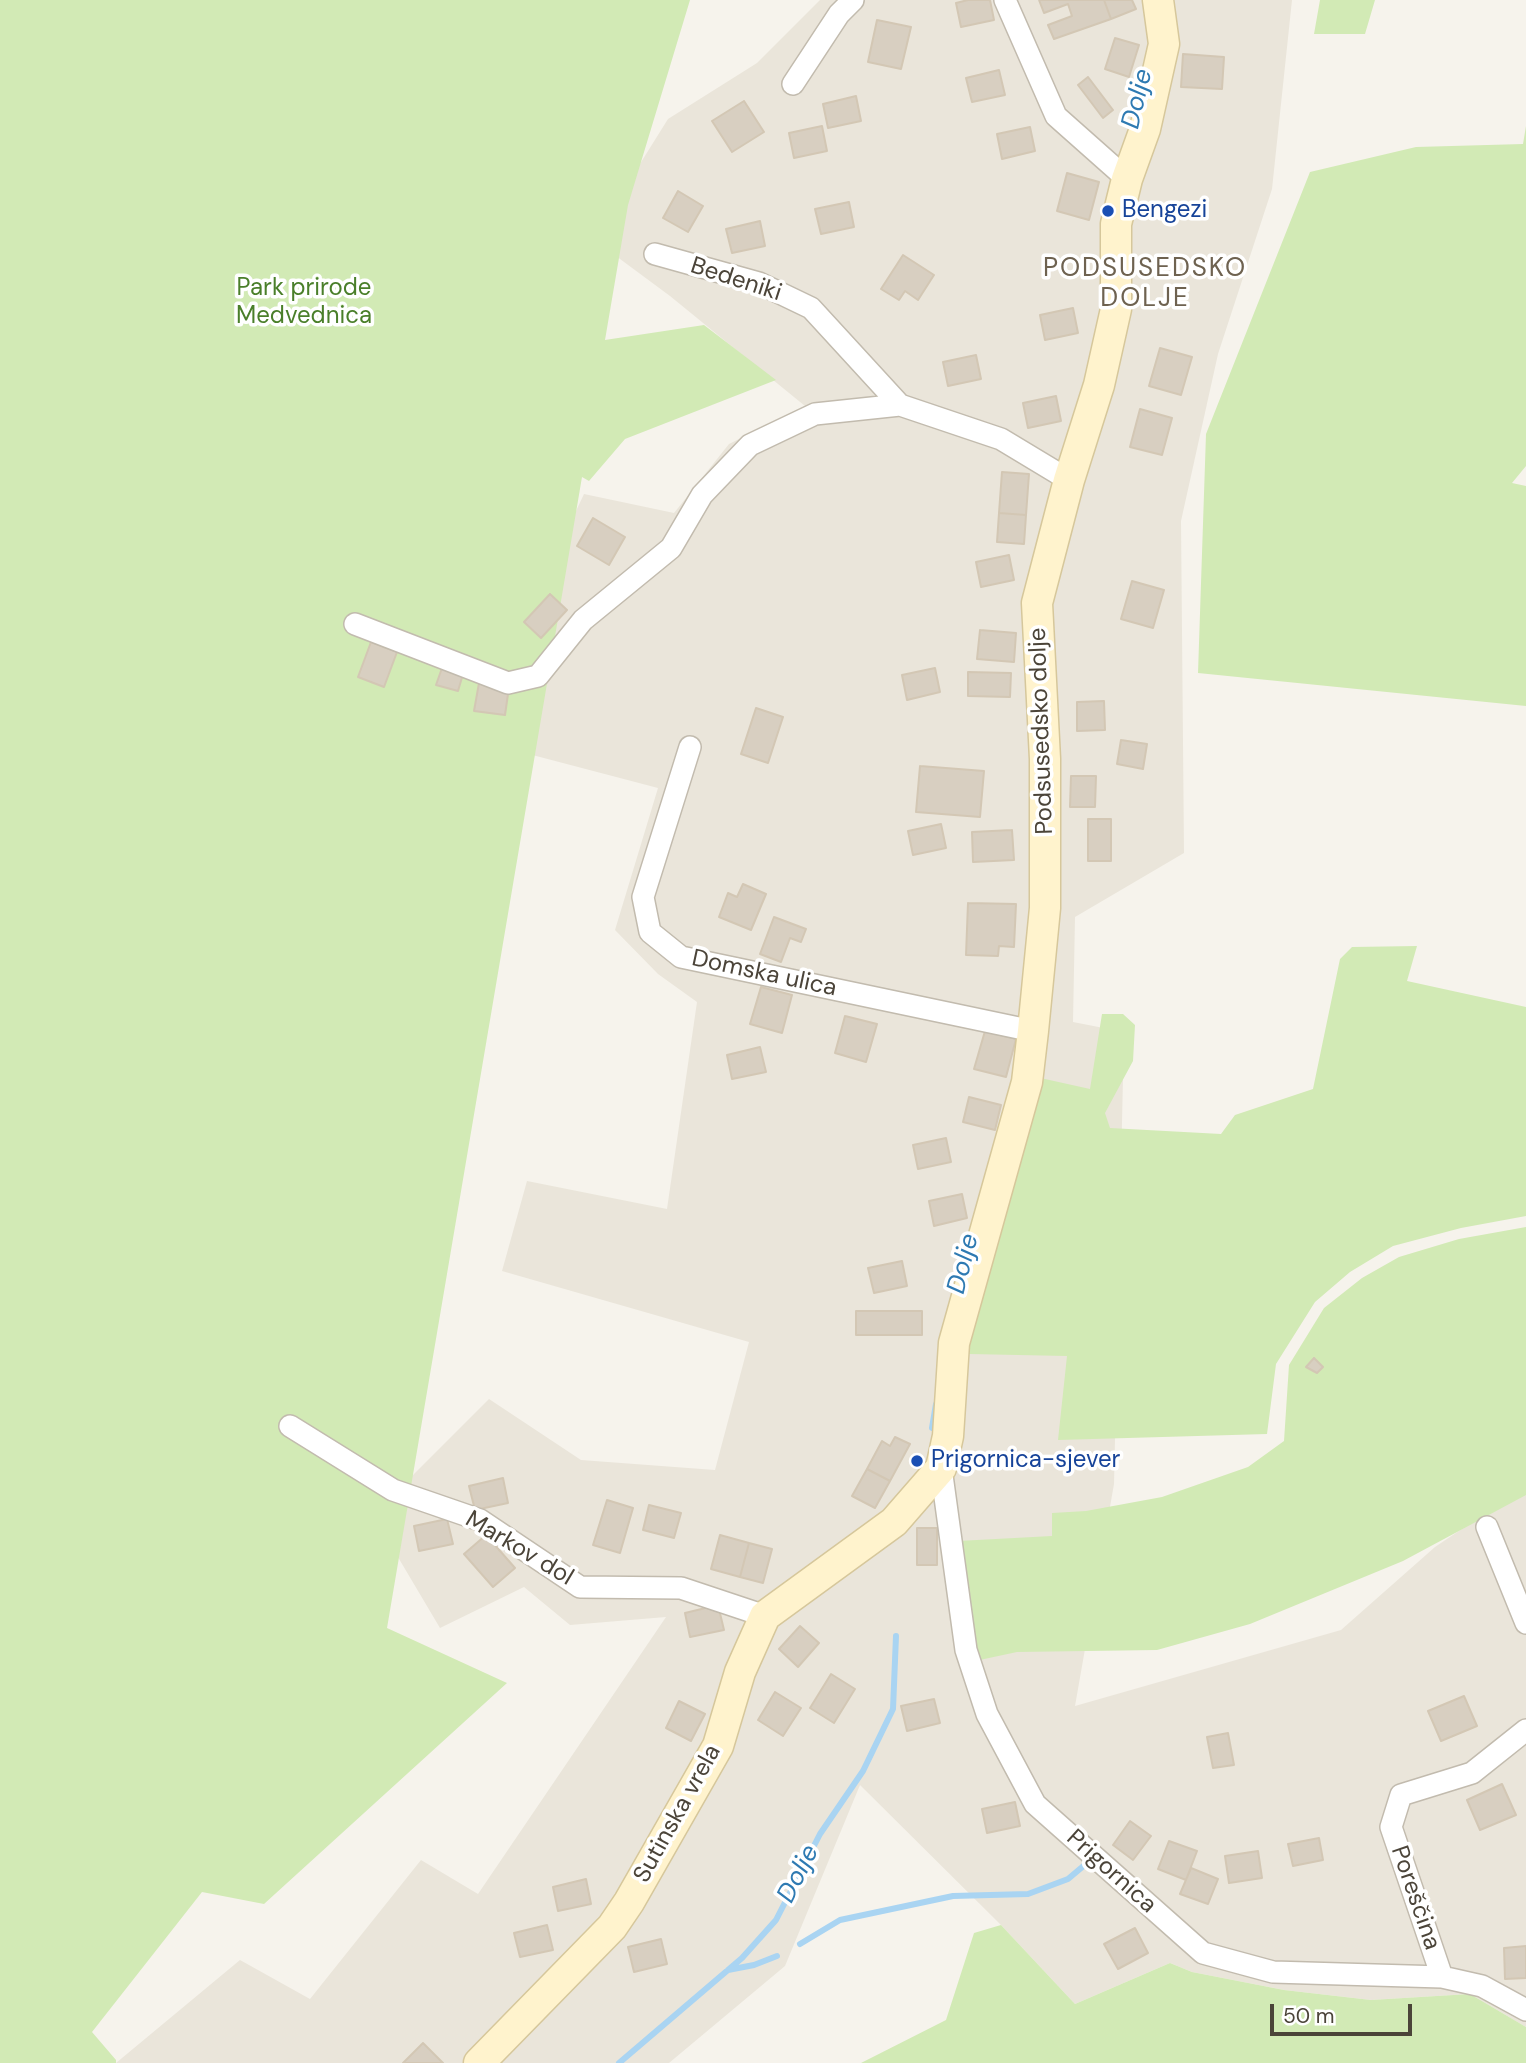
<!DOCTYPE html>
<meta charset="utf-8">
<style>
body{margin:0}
#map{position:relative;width:1526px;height:2063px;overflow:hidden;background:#f6f3ec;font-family:"DM Sans",sans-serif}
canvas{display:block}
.scale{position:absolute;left:1270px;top:2004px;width:142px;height:32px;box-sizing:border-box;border:4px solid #4b4439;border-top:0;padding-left:9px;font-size:21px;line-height:24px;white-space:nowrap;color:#4b4439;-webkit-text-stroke:5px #fff;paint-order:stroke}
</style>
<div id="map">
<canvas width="1526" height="2063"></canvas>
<div class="scale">50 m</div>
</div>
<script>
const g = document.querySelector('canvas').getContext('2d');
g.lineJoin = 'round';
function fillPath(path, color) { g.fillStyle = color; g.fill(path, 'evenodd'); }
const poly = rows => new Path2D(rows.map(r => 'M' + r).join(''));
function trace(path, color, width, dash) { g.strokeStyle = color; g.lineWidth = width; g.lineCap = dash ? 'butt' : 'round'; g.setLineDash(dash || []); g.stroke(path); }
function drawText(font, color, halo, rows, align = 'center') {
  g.font = font + ' "DM Sans",sans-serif'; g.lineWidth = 7; g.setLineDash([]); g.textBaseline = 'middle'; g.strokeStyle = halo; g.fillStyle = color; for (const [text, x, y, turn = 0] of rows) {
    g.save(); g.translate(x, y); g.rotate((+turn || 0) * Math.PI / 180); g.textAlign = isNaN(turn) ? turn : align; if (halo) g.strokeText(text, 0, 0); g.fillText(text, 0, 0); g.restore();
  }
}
const residential = poly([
 [820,0,1292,0,1272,189,1218,354,1181,521,1184,853,1075,917,1073,1022,1124,1032,1114,1484,1075,1706,1341,1630,1435,1547,1526,1486,1526,2027,1470,1994,1371,2000,1284,1990,1192,1972,1170,1963,1075,2004,1001,1925,860,1785,785,1966,669,2063,116,2063,240,1960,310,1999,421,1860,478,1894,666,1617,570,1625,524,1587,440,1628,373,1515,489,1399,581,1460,715,1470,749,1342,502,1271,527,1181,667,1209,697,1002,658,974,615,930,658,788,304,695,544,579,584,494,674,513,729,444,805,406,670,296,593,239,668,119,757,63]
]);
const green = poly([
 [0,0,690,0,628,205,605,340,704,325,776,380,625,439,589,481,582,477,387,1628,507,1683,264,1904,202,1892,92,2032,116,2060,116,2063,0,2063],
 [1320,0,1375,0,1365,34,1314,34],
 [1526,126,1526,466,1512,483,1526,486,1526,706,1198,673,1206,434,1310,172,1416,147,1523,144],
 [1417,946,1407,981,1526,1007,1526,1216,1461,1228,1393,1246,1350,1272,1315,1302,1276,1364,1267,1434,1058,1440,1067,1356,969,1354,970,1331,1036,1077,1090,1089,1102,1014,1123,1014,1135,1025,1133,1061,1105,1113,1110,1128,1221,1134,1235,1115,1313,1089,1340,959,1352,947],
 [1526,1227,1526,1495,1403,1561,1250,1624,1157,1650,1017,1652,975,1661,958,1541,1052,1536,1052,1513,1086,1511,1162,1497,1248,1467,1284,1441,1289,1365,1324,1308,1362,1278,1399,1257,1459,1239],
 [1001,1925,1075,2004,1170,1963,1192,1972,1284,1990,1371,2000,1470,1994,1526,2027,1526,2063,861,2063,946,2020,974,1933]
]);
const stream = poly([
 [932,1428,936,1404],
 [800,1944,840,1920,953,1896,1028,1894,1068,1879,1087,1863],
 [728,1970,754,1965,777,1956],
 [619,2063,742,1958,776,1920,820,1834,863,1771,893,1709,896,1636]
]);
const building = poly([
 [968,0,990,0,994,20,961,27,956,3,968,0],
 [1039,0,1104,0,1111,19,1054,39,1048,25,1072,16,1068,4,1044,13,1039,0],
 [1104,0,1132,0,1136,9,1111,19,1104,0],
 [877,20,911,27,901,69,868,62,877,20],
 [1115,38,1139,45,1129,77,1105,69,1115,38],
 [1183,54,1224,57,1222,89,1181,87,1183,54],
 [999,70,1005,95,972,102,966,78,999,70],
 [1088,77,1113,110,1103,118,1078,85,1088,77],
 [856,96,861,121,828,128,823,104,856,96],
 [744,101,764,132,732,152,712,121,744,101],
 [822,126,827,151,794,158,789,133,822,126],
 [1030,127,1035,151,1002,159,997,134,1030,127],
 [1067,173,1099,182,1089,220,1057,211,1067,173],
 [678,191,703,206,688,232,663,218,678,191],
 [849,202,854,227,821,234,815,209,849,202],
 [760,221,765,246,732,253,726,229,760,221],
 [903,255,934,275,918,300,905,291,899,300,881,289,903,255],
 [1073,308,1078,333,1045,340,1040,315,1073,308],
 [1160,348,1192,357,1181,395,1149,386,1160,348],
 [976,355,981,379,948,386,943,362,976,355],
 [1056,396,1061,421,1028,428,1023,403,1056,396],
 [1140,409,1172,418,1162,455,1130,447,1140,409],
 [1002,472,1029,474,1026,515,999,513,1002,472],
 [999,513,1026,515,1024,544,997,542,999,513],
 [593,518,625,537,609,565,577,546,593,518],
 [1009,555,1014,580,981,587,976,562,1009,555],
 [1132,581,1164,590,1153,628,1121,619,1132,581],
 [550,594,567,610,541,638,524,622,550,594],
 [980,630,1016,633,1014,662,977,659,980,630],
 [371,642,397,652,384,687,358,677,371,642],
 [442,668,463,674,458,691,436,685,442,668],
 [935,668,940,692,907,700,902,675,935,668],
 [968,672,1011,673,1010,697,968,696,968,672],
 [479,683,509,687,505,715,474,711,479,683],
 [1104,701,1105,730,1077,731,1077,702,1104,701],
 [756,708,783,717,768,763,741,754,756,708],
 [1121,740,1147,744,1143,769,1117,764,1121,740],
 [920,766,984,771,980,817,916,812,920,766],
 [1071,776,1096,776,1095,807,1070,807,1071,776],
 [1088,819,1111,819,1111,861,1088,861,1088,819],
 [941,824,946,848,913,855,908,831,941,824],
 [1012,830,1014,860,973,862,972,832,1012,830],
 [743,884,766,894,751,930,719,917,728,893,737,897,743,884],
 [968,903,1016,904,1014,947,999,946,998,956,966,955,968,903],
 [774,917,806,929,801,942,790,938,781,962,760,954,774,917],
 [761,987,792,995,782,1033,750,1024,761,987],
 [845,1016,877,1024,866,1062,835,1053,845,1016],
 [985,1031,1016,1039,1006,1077,974,1069,985,1031],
 [760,1047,766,1072,732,1079,727,1055,760,1047],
 [969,1097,1001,1105,995,1130,963,1122,969,1097],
 [946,1138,951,1162,918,1169,913,1145,946,1138],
 [962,1194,967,1218,934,1226,929,1201,962,1194],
 [902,1261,907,1286,874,1293,868,1268,902,1261],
 [856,1311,922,1311,922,1335,856,1335,856,1311],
 [1314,1358,1323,1367,1317,1373,1306,1367,1314,1358],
 [895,1437,910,1444,890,1481,867,1469,882,1441,890,1446,895,1437],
 [867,1469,890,1481,875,1508,852,1496,867,1469],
 [503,1478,508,1503,475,1510,469,1486,503,1478],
 [607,1500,633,1508,620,1553,593,1545,607,1500],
 [649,1505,681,1513,674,1538,643,1530,649,1505],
 [447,1519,453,1544,419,1551,414,1526,447,1519],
 [917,1528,937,1528,937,1565,917,1565,917,1528],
 [486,1535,515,1568,493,1587,464,1554,486,1535],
 [720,1535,749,1543,740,1577,711,1569,720,1535],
 [749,1543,772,1549,763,1583,740,1577,749,1543],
 [718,1605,724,1630,690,1637,685,1613,718,1605],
 [800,1626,819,1643,798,1667,779,1649,800,1626],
 [831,1674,855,1689,834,1723,810,1708,831,1674],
 [775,1692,801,1708,783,1736,758,1720,775,1692],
 [1464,1696,1477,1726,1441,1741,1428,1711,1464,1696],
 [934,1699,940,1723,907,1731,901,1706,934,1699],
 [679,1701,705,1714,691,1741,666,1728,679,1701],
 [1228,1733,1234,1765,1213,1768,1207,1737,1228,1733],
 [1502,1784,1516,1815,1480,1830,1467,1800,1502,1784],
 [1015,1802,1020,1826,987,1833,982,1809,1015,1802],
 [1130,1821,1151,1836,1133,1860,1113,1845,1130,1821],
 [1319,1838,1323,1860,1293,1866,1288,1844,1319,1838],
 [1169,1841,1197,1851,1186,1880,1158,1869,1169,1841],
 [1258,1851,1262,1878,1229,1883,1225,1856,1258,1851],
 [1191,1868,1218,1879,1208,1904,1180,1894,1191,1868],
 [586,1879,591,1904,558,1911,553,1887,586,1879],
 [547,1925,553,1950,520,1957,514,1933,547,1925],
 [1135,1928,1148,1953,1118,1969,1104,1944,1135,1928],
 [661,1939,667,1964,634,1972,628,1947,661,1939],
 [1526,1946,1526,1978,1505,1979,1504,1948,1526,1946],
 [423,2043,443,2063,403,2063,423,2043]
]);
const street = poly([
 [1005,0,1056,116,1127,179],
 [793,84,839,14,853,0],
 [655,254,759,283,811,308,900,405],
 [355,624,508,683,538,676,583,620,671,548,702,495,750,445,815,414,900,405,1001,439,1069,480],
 [690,747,643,897,650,932,681,957,1033,1031],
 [290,1426,393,1490,480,1520,580,1587,681,1588,765,1616],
 [941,1468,966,1650,987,1714,1035,1804,1203,1953,1273,1972,1442,1977,1482,1986,1526,2010],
 [1487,1527,1526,1623],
 [1442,1977,1391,1827,1401,1795,1472,1773,1526,1730]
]);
const secondary = poly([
 [479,2063,612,1927,629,1902,718,1746,740,1672,765,1616,894,1522,941,1468,948,1436,954,1343,1027,1082,1033,1031,1045,908,1045,759,1037,603,1069,480,1099,385,1116,309,1116,224,1127,179,1145,129,1164,44,1158,0]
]);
const markers = [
 [1108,211,7,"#1a4fb4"],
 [917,1461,7,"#1a4fb4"]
];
const transitNames = [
 ["Bengezi",1122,211],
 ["Prigornica-sjever",931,1461]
];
const streetNames = [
 ["Bedeniki",736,280,18],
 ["Podsusedsko dolje",1042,731,-92],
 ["Domska ulica",764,974,12],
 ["Markov dol",519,1549,31],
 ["Sutinska vrela",678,1814,-61],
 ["Prigornica",1111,1872,42],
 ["Poreščina",1415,1898,71]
];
const parkNames = [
 ["Park prirode",304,289],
 ["Medvednica",304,317]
];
const waterNames = [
 ["Dolje",1138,99,-77],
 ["Dolje",964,1264,-76],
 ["Dolje",799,1874,-63]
];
const neighbourhoodNames = [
 ["PODSUSEDSKO",1145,269],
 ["DOLJE",1145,299]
];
fillPath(residential, '#eae5da');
fillPath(green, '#d2eab5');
trace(stream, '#a9d4f2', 6);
fillPath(building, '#d8cfc1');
trace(building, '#d3c7b4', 2);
trace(street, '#c2bbae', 24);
trace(secondary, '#d6c79b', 33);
trace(street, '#fff', 21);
trace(secondary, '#fff3cd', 30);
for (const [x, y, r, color] of markers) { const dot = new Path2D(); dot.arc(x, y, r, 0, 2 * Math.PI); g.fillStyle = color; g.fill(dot); trace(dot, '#fff', 2.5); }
drawText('24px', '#164399', '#fff', transitNames, 'left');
drawText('24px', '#4b4439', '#fff', streetNames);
drawText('24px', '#4a7f2a', '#fff', parkNames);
drawText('italic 26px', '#2e7ab2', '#fff', waterNames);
g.letterSpacing = '2px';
drawText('26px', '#6e6250', '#fff', neighbourhoodNames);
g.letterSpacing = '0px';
</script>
